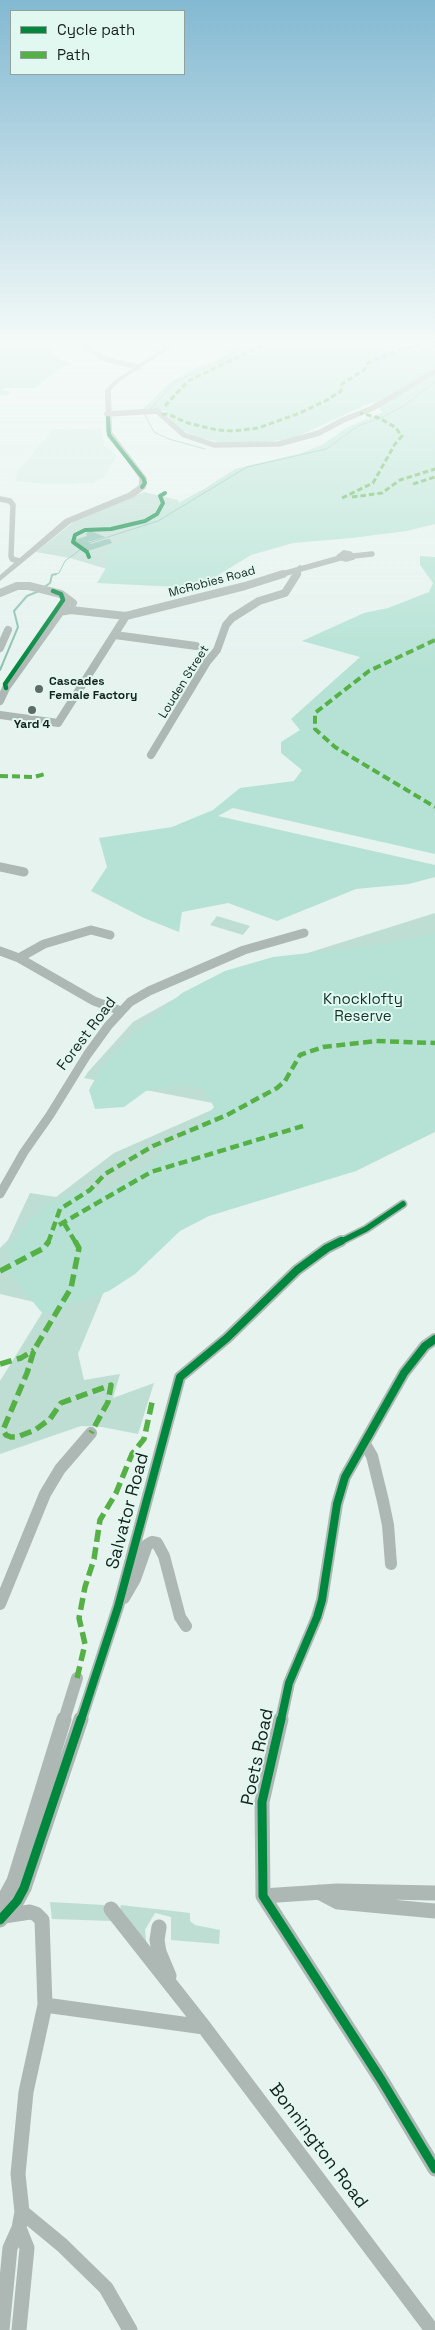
<!DOCTYPE html>
<style>
body{margin:0}
#map{position:relative;width:435px;height:2330px;overflow:hidden;background:#e6f3ef;font-family:"Space Grotesk",sans-serif}
canvas{display:block}
.legend{position:absolute;left:10px;top:10px;width:175px;height:65px;box-sizing:border-box;background:#e1f8f0;border:1px solid #91a29c;margin:0;padding:6px 9px;list-style:none;font-size:15px;color:#18211e}
.legend li{display:flex;align-items:center;gap:10px;height:25px}
.legend b{width:25px;border:1px solid #91a29c}
</style>
<div id="map">
<canvas width="435" height="2330"></canvas>
<ul class="legend">
<li><b style="height:6px;background:#00873e"></b>Cycle path</li>
<li><b style="height:6px;background:#55b145"></b>Path</li>
</ul>
</div>
<script>
const g = document.querySelector('canvas').getContext('2d');
g.lineJoin = 'round';
function fillPath(path, color) { g.fillStyle = color; g.fill(path, 'evenodd'); }
const poly = rows => new Path2D(rows.map(r => 'M' + r).join(''));
function trace(path, color, width, dash) { g.strokeStyle = color; g.lineWidth = width; g.lineCap = dash ? 'butt' : 'round'; g.setLineDash(dash || []); g.stroke(path); }
function drawText(font, color, halo, rows, align = 'center') {
  g.font = font + ' "Space Grotesk",sans-serif'; g.lineWidth = 4; g.setLineDash([]); g.textBaseline = 'middle'; g.strokeStyle = halo; g.fillStyle = color; for (const [text, x, y, turn = 0] of rows) {
    g.save(); g.translate(x, y); g.rotate((+turn || 0) * Math.PI / 180); g.textAlign = isNaN(turn) ? turn : align; if (halo) g.strokeText(text, 0, 0); g.fillText(text, 0, 0); g.restore();
  }
}
const built = poly([
 [102,428,104,445,117,456,103,478,93,483,42,484,15,481,18,471,53,429]
]);
const green = poly([
 [144,492,178,500,179,504,117,572,70,558,36,552,76,520],
 [435,913,435,1077,153,1174,78,1354,84,1380,120,1374,113,1398,154,1383,138,1434,102,1427,81,1426,0,1454,0,1381,47,1305,0,1294,0,1248,8,1240,30,1193,56,1197,114,1153,223,1105,84,1078,88,1072,133,1022,190,990],
 [217,916,250,926,243,935,210,925],
 [50,1902,104,1905,112,1921,52,1919],
 [121,1905,190,1913,190,1921,195,1925,220,1930,219,1944,171,1940,171,1917,155,1913,145,1930,147,1950,119,1913]
]);
const forest = poly([
 [0,345,50,345,55,349,52,354,72,365,62,366,35,388,6,388,2,390,12,392,6,396,0,395],
 [239,345,435,345,435,524,407,531,352,538,293,543,251,555,197,588,97,583,107,566,106,549,123,540,134,527,204,489,235,469,298,454,322,445,346,428,383,412,372,402,292,439,265,442,223,443,201,438,176,428,166,411,143,409,170,382,197,367,215,361],
 [420,556,435,557,435,854,233,808,218,816,435,865,435,877,409,884,356,889,277,921,228,903,182,912,179,932,144,918,91,891,107,867,99,838,172,827,213,810,240,788,294,781,302,770,281,753,281,742,300,730,291,719,360,657,302,641,364,613,388,608,429,592,433,583,420,565],
 [435,933,435,1132,356,1171,209,1216,180,1231,135,1274,109,1291,43,1314,10,1274,8,1246,27,1223,48,1204,76,1191,106,1191,131,1178,198,1126,214,1107,202,1087,174,1085,146,1091,124,1107,95,1109,89,1090,100,1070,131,1037,182,993,225,971,273,957,381,945]
]);
const water = poly([
 [91,531,105,537,88,542,91,544,107,539,110,539,112,543,88,551,74,542,74,540,87,536,86,533]
]);
const streamFar1 = poly([
 [205,449,169,439,154,432,145,415,176,381,213,365,232,354,242,345],
 [52,575,59,573,65,561,89,543,158,521,247,467,326,449,358,426,381,418,405,405,435,382]
]);
const stream = poly([
 [43,588,50,583,52,575,56,574],
 [0,670,18,627,14,611,27,596,39,591]
]);
const minorFar4 = poly([
 [84,345,104,359,138,367],
 [107,414,157,411,184,435,214,445,279,444,319,433,343,420,373,408,435,371],
 [0,499,10,501,13,505,11,556,12,559,19,561],
 [344,553,350,554,353,557,346,559,339,557,344,553],
 [353,556,372,554],
 [279,575,340,558],
 [296,575,300,568]
]);
const minorFar3 = poly([
 [0,593,17,586,29,586,61,594,73,603],
 [59,612,71,610,126,616,245,586,283,574],
 [115,635,196,646],
 [0,648,8,630],
 [0,701,6,688,69,600],
 [0,715,58,723,126,616],
 [151,755,207,662,217,650,226,625,232,618,259,601,285,593,297,574],
 [0,867,6,868]
]);
const minorFar2 = poly([
 [0,867,24,872],
 [0,951,19,958,94,1001,121,1011],
 [19,958,44,944,91,930,110,935],
 [0,1194,24,1152,50,1115,87,1055,108,1026,130,1002,149,991,244,950,304,933],
 [338,1243,366,1229,403,1204]
]);
const minorFar1 = poly([
 [365,1444,372,1456,383,1501,388,1525,391,1564],
 [124,1598,135,1579,147,1545,152,1542,157,1543,164,1556,180,1617,186,1626],
 [0,1604,45,1494,60,1469,91,1433],
 [64,1720,77,1678],
 [81,1720,118,1607,180,1377,227,1338,297,1270,327,1248,341,1241],
 [281,1720,289,1683,317,1617,322,1600,337,1504,345,1477,404,1373,425,1346,435,1339]
]);
const minor = poly([
 [281,1719,262,1802,263,1896,382,2081,435,2169],
 [319,1892,338,1902,435,1911],
 [263,1896,337,1891,435,1893],
 [111,1909,204,2027,432,2330],
 [3,1917,2,1903,14,1881,64,1719],
 [0,1920,17,1901,24,1888,81,1719],
 [159,1927,157,1940,159,1952,169,1976],
 [45,2005,204,2027],
 [22,2212,62,2245,106,2288,130,2330],
 [19,2228,27,2248,19,2330],
 [2,2330,10,2248,19,2228,22,2212,18,2174,26,2092,45,2005,42,1920,36,1914,30,1912,4,1916]
]);
const tertiary = poly([
 [168,345,175,345,119,382,111,390,112,432,147,478,146,488,134,497,71,523,0,581,0,575,65,519,128,493,139,485,139,478,106,432,105,390,115,380,168,345]
]);
const quietFar3 = poly([
 [165,406,188,381,263,345],
 [162,414,168,414,188,423,217,430,234,431,258,428,300,413,327,400,341,391,342,384,364,370,368,363,401,349,420,345],
 [413,484,435,477],
 [352,497,382,493,400,480,435,469],
 [342,498,373,483,395,444,402,436,395,427,379,418,360,413]
]);
const quietFar2 = poly([
 [435,640,369,671,315,713,315,729,335,747,435,807],
 [0,776,34,777,45,774]
]);
const quietFar1 = poly([
 [64,1223,76,1243],
 [59,1225,151,1172,303,1126],
 [48,1243,60,1209,90,1190,105,1174,153,1146,227,1115,277,1088,285,1081,300,1055,323,1047,376,1041,435,1043]
]);
const quiet = poly([
 [75,1241,79,1248,71,1288,34,1350,27,1373,3,1430,6,1435,11,1437,17,1437,35,1430,50,1419,61,1403,111,1385,108,1402,91,1433],
 [0,1271,44,1248,49,1241],
 [0,1364,21,1358,34,1350],
 [77,1678,85,1644,79,1618,85,1587,94,1559,100,1520,116,1493,132,1454,144,1439,153,1398]
]);
const cyclewayFar4 = poly([
 [108,418,109,435,143,478,145,483,142,487],
 [89,557,87,552,73,542,75,535,85,530,111,529,145,521,157,514,163,503,160,496,165,493]
]);
const cyclewayFar3 = poly([
 [6,688,5,684,63,600,61,594,53,591]
]);
const cyclewayFar2 = poly([
 [338,1243,366,1229,403,1204]
]);
const cyclewayFar1 = poly([
 [81,1720,118,1607,180,1377,227,1338,297,1270,327,1248,341,1241],
 [281,1720,289,1683,317,1617,322,1600,337,1504,345,1477,404,1373,425,1346,435,1339]
]);
const cycleway = poly([
 [281,1719,262,1802,263,1896,382,2081,435,2169],
 [0,1920,17,1901,24,1888,81,1719]
]);
const markers = [
 [39,689,5,"#606a67"],
 [32,710,5,"#606a67"]
];
const farStreetnames = [
 ["McRobies Road",212,582,-15],
 ["Louden Street",184,682,-58]
];
const farPoinames = [
 ["Cascades",49,682],
 ["Female Factory",49,696],
 ["Yard 4",32,725,"center"]
];
const parkNames = [
 ["Knocklofty",363,1000],
 ["Reserve",363,1017]
];
const streetNames = [
 ["Forest Road",87,1034,-53]
];
const nearStreetnames = [
 ["Salvator Road",128,1511,-75],
 ["Poets Road",258,1757,-78],
 ["Bonnington Road",318,2146,53]
];
fillPath(built, '#d5ede5');
fillPath(green, '#beded4');
fillPath(forest, '#b5e2d4');
fillPath(water, '#8bc0b0');
trace(streamFar1, '#8bc0b0', 1);
trace(stream, '#8bc0b0', 2);
trace(minorFar4, '#adb8b4', 5.5);
trace(minorFar3, '#adb8b4', 8);
trace(minorFar2, '#adb8b4', 9);
trace(minorFar1, '#adb8b4', 12);
trace(minor, '#adb8b4', 15);
fillPath(tertiary, '#adb8b4');
trace(quietFar3, '#55b145', 3, [5.5, 3]);
trace(quietFar2, '#55b145', 4, [8, 4]);
trace(quietFar1, '#55b145', 4.5, [9, 4.5]);
trace(quiet, '#55b145', 5.5, [12, 5.5]);
trace(cyclewayFar4, '#00873e', 4);
trace(cyclewayFar3, '#00873e', 4.5);
trace(cyclewayFar2, '#00873e', 5.5);
trace(cyclewayFar1, '#00873e', 8);
trace(cycleway, '#00873e', 9);
const sky = g.createLinearGradient(0, 0, 0, 671);
sky.addColorStop(0, '#83b9d2');
sky.addColorStop(0.51, '#f4faf8');
sky.addColorStop(1, '#f4faf800');
g.fillStyle = sky;
g.fillRect(0, 0, 435, 671);
for (const [x, y, r, color] of markers) { const dot = new Path2D(); dot.arc(x, y, r, 0, 2 * Math.PI); g.fillStyle = color; g.fill(dot); trace(dot, '#e1f8f0', 2); }
drawText('12px', '#18211e', '#e1f8f0', farStreetnames);
drawText('bold 12px', '#18211e', '#e1f8f0', farPoinames, 'left');
drawText('15px', '#11332a', '#e1f8f0', parkNames);
drawText('15px', '#18211e', '#e1f8f0', streetNames);
drawText('18px', '#18211e', '#e1f8f0', nearStreetnames);
</script>
